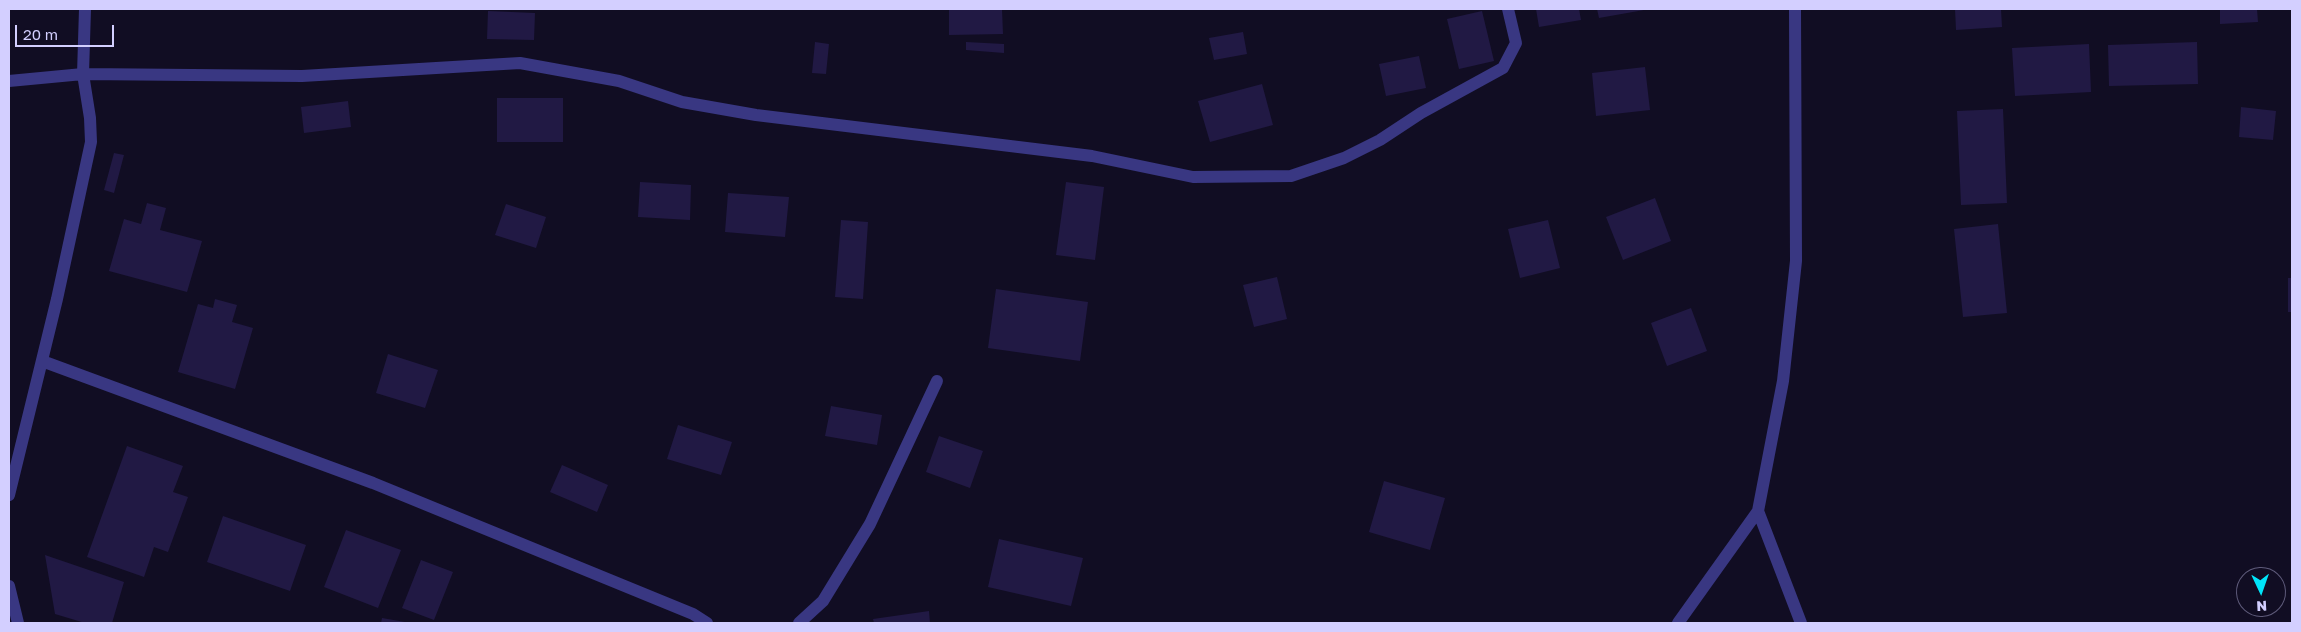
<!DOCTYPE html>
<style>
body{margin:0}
#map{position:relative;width:2301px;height:632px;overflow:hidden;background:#110d23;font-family:"Golos Text",sans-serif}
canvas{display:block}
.frame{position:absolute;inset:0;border:10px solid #d3cfff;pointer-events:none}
.north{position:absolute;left:2236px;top:567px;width:50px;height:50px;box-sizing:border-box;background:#110d23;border:1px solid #5f5b7b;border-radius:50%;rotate:177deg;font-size:14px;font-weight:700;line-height:20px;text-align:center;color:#d3cfff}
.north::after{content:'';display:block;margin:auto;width:18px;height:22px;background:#00e5fa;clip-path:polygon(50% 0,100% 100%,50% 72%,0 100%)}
.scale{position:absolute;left:15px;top:25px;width:99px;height:22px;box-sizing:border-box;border:2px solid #d3cfff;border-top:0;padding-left:6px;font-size:15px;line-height:18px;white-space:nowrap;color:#d3cfff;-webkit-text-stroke:4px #110d23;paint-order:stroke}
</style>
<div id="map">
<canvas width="2301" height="632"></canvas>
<div class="frame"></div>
<div class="north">N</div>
<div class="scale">20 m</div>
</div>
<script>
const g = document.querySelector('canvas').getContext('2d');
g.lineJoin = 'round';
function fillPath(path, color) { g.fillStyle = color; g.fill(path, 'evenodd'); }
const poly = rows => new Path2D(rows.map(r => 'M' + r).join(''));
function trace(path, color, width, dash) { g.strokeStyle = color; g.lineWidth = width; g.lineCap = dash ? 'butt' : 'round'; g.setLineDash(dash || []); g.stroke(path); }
const building = poly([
 [949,9,1002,9,1003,34,949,35],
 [1536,9,1579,9,1581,20,1539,27],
 [1597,9,1644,9,1644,10,1599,18],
 [1955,9,2001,9,2002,27,1956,30],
 [2220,9,2257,9,2258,22,2220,24],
 [488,11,535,13,534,40,487,39],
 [1482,11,1494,61,1459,69,1447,19],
 [1243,32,1247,54,1214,60,1209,38],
 [815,42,829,44,826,74,812,73],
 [966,42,1004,44,1004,53,966,50],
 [2197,42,2198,84,2109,86,2108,45],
 [2089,44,2091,92,2015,96,2012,48],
 [1419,56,1426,88,1386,96,1379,64],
 [1645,67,1650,110,1596,116,1592,73],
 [1262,84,1273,125,1210,142,1198,101],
 [497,98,563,98,563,142,497,142],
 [348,101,351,127,304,133,301,107],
 [2241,107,2276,111,2273,140,2239,137],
 [2003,109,2007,203,1961,205,1957,111],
 [114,153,124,155,114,193,104,190],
 [640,182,691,185,690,220,638,217],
 [1066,182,1104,187,1095,260,1056,255],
 [728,193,789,197,785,237,725,232],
 [1655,198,1671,241,1623,260,1606,217],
 [147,203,166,208,160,230,202,241,187,292,109,271,124,219,141,224],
 [506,204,546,217,536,248,495,235],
 [841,220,868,222,863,299,835,297],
 [1548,220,1560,268,1520,278,1508,229],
 [1998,224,2007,313,1963,317,1954,229],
 [1277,277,1287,319,1254,327,1243,285],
 [2288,278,2292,278,2292,312,2288,312],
 [996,289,1088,302,1080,361,988,348],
 [215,299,237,305,232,322,253,328,235,389,178,372,198,304,213,308],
 [1691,308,1707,351,1667,366,1651,323],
 [388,354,438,370,425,408,376,393],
 [831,406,882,415,877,445,825,436],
 [678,425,732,442,721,475,667,459],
 [939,436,983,451,970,488,926,472],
 [127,446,183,466,173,492,188,497,168,552,154,547,144,577,87,557],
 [562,465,608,485,597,512,550,492],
 [1384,481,1445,498,1430,550,1369,532],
 [223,516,306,545,290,591,207,562],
 [346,530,401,550,378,608,324,587],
 [999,539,1083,558,1071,606,988,587],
 [45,555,124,582,112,623,85,623,55,614],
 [421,560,453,572,434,620,402,608],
 [929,611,930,623,874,623,873,619],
 [382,618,405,622,405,623,381,623]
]);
const minor = poly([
 [1795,9,1796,261,1783,381,1758,511,1801,623],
 [9,81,83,74,302,76,520,63,619,81,682,102,756,115,1092,156,1193,177,1291,176,1344,158,1380,140,1421,113,1503,68,1516,43,1508,9],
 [42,361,373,483,693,614,707,623],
 [9,495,57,299,91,142,90,118,83,74,85,9],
 [9,586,18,623],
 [799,623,823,601,870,524,937,381],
 [1678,623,1758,511]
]);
fillPath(building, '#211944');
trace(minor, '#393782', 12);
</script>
